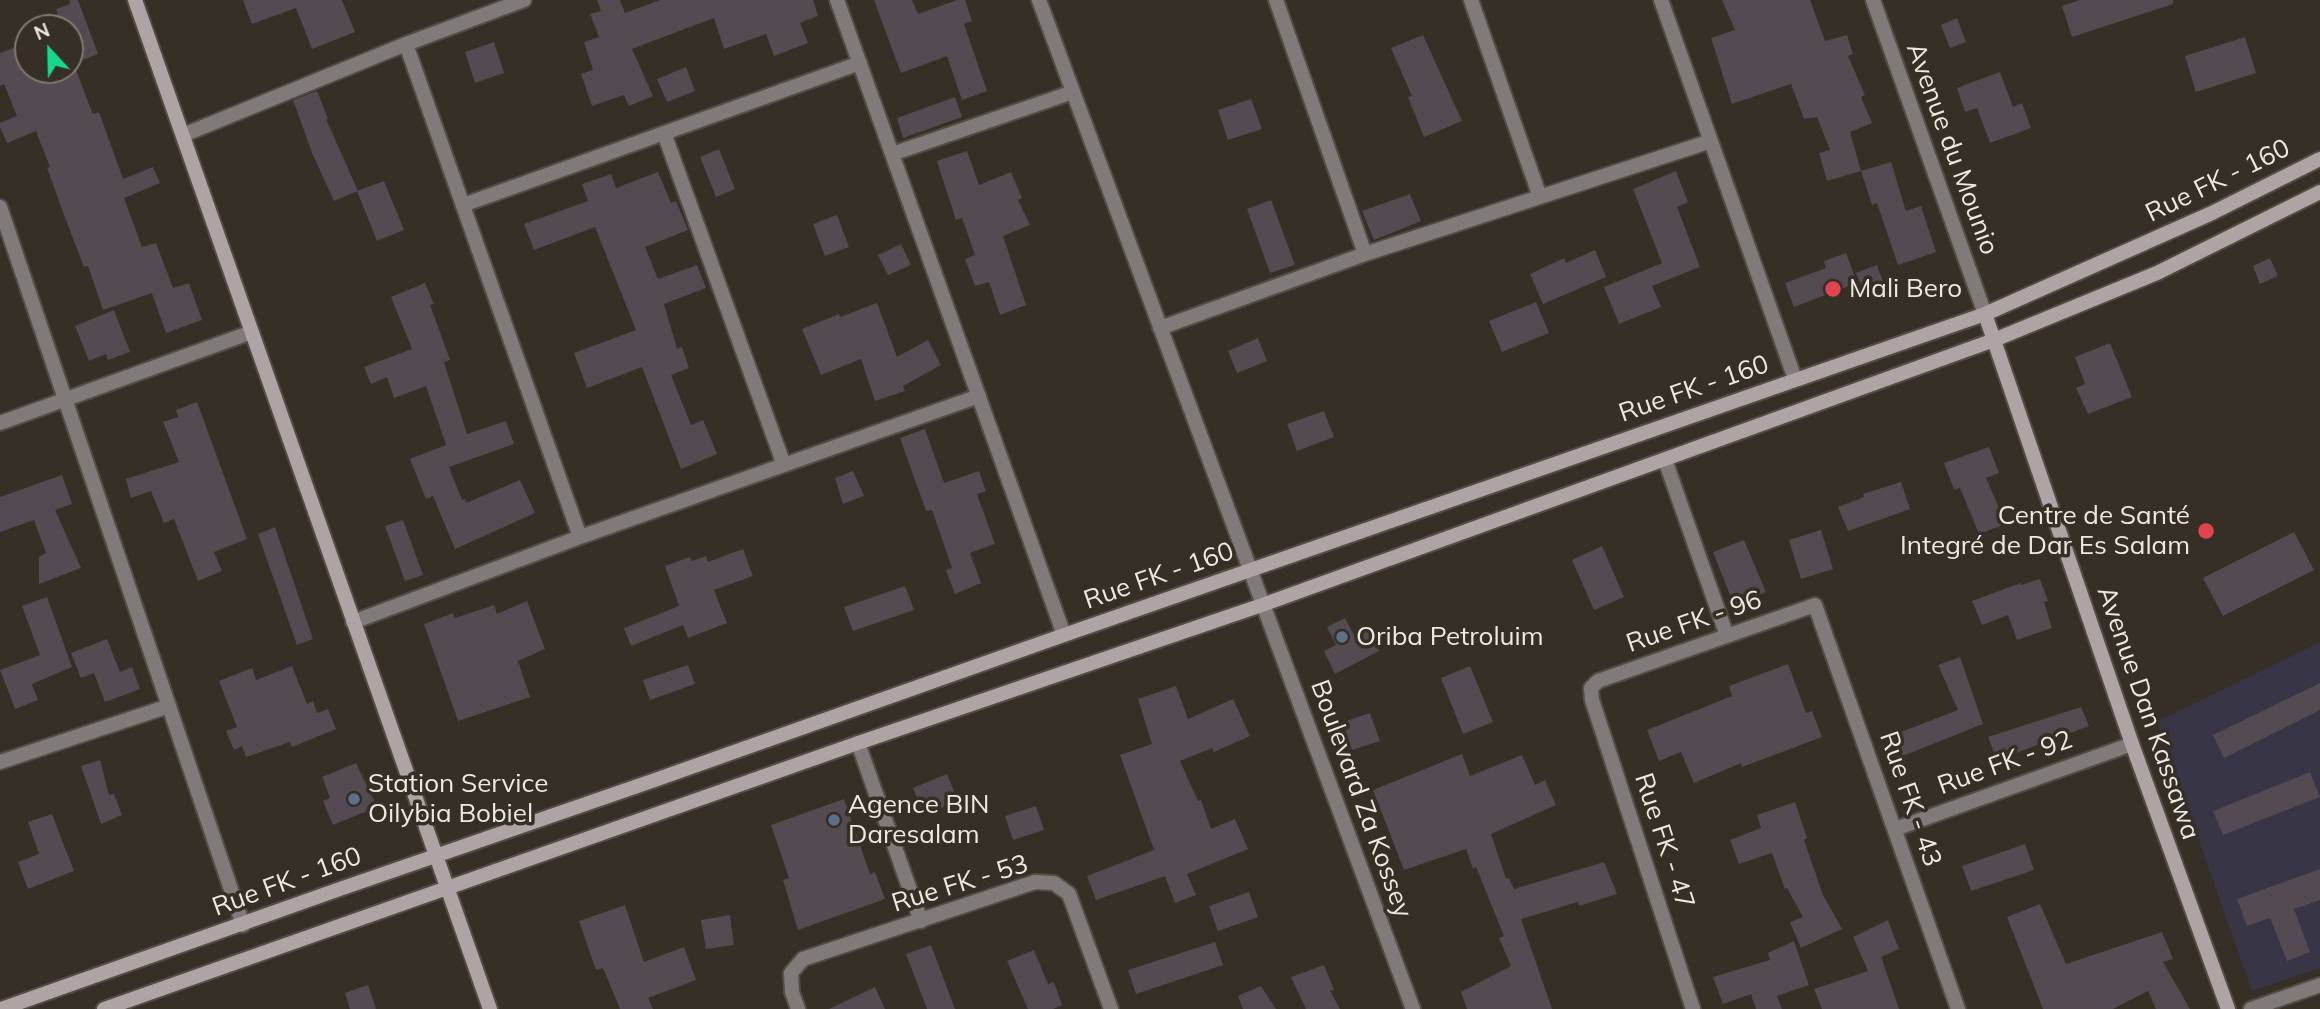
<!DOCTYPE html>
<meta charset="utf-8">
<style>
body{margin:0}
#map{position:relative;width:2320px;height:1009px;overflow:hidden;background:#352f26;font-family:Mulish,sans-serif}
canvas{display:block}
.north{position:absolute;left:14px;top:14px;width:70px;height:70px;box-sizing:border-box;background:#352f26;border:2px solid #7e7971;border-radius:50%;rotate:338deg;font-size:19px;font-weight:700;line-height:28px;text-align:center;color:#ece8e2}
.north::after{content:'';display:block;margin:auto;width:24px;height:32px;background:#18d989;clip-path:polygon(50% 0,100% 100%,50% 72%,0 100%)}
</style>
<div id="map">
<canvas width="2320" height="1009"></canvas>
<div class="north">N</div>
</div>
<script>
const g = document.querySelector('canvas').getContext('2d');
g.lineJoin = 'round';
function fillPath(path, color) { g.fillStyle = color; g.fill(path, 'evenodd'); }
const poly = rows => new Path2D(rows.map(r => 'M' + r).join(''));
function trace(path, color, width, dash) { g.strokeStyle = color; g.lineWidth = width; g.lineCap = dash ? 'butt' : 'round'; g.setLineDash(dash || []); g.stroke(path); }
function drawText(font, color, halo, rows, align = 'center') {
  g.font = font + ' Mulish,sans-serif'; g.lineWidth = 7; g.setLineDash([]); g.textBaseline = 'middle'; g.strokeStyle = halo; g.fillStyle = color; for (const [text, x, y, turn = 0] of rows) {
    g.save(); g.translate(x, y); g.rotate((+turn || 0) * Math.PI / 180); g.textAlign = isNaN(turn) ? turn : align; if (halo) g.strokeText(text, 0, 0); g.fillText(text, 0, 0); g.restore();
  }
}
const education = poly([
 [2320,642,2320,968,2252,991,2157,722]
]);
const building = poly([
 [70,0,78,0,98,54,70,65,70,28,63,28,56,9,70,4],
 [243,0,342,0,355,32,312,49,296,8,252,24],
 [597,0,620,0,625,13,660,0,813,0,818,16,800,23,808,43,774,56,766,34,724,49,714,18,637,47,632,49,653,96,629,106,624,95,592,106,581,74,593,70,584,42,599,37,590,14,601,11],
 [874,0,912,0,918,14,957,0,965,0,972,21,964,24,987,91,962,100,947,56,901,73],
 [1722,0,1810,0,1825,41,1847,35,1853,54,1848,56,1865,95,1861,97,1872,123,1850,132,1861,171,1827,181,1819,153,1830,150,1817,117,1804,119,1791,84,1732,104,1711,38,1735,30],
 [2080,0,2173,0,2173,4,2072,37,2062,6],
 [1957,18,1966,42,1950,48,1941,25],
 [1423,35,1462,121,1424,137,1408,97,1412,96,1391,48],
 [2245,37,2256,73,2196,92,2185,56],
 [494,42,504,73,475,83,465,52],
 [16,47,25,70,76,70,93,114,99,112,123,179,153,167,160,183,124,198,142,247,156,243,173,288,189,283,202,320,166,333,152,293,103,310,88,266,84,267,67,223,47,168,50,167,36,131,7,143,0,127,0,123,17,116,4,84,0,86,0,53],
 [686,67,695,91,667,102,657,79],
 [2000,72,2013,107,2022,103,2031,128,1990,143,1977,108,1965,112,1957,88],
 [317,91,328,119,326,119,358,191,334,201,312,153,293,100],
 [955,97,962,117,903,138,897,118],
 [1251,99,1262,129,1228,140,1218,110],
 [719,149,735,189,716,197,700,157],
 [967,151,979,185,1011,172,1022,198,1018,200,1030,225,1003,236,1026,305,1000,315,989,282,975,286,965,259,975,255,962,218,956,220,937,161],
 [1891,162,1906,211,1921,206,1936,252,1898,265,1877,203,1872,205,1861,171],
 [1676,171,1688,202,1677,207,1700,267,1652,286,1661,307,1619,324,1604,287,1662,263,1633,189],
 [658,172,671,203,676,201,688,230,645,247,658,279,697,265,706,288,664,304,677,349,682,347,689,368,671,375,691,425,703,420,717,454,681,469,642,367,587,388,574,353,636,330,595,227,534,250,524,224,588,201,582,184,611,174,616,188],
 [384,181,404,230,377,241,357,191],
 [1410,194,1421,221,1374,240,1362,211],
 [1271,200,1295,265,1270,273,1247,209],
 [837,215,849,247,825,256,813,224],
 [901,244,911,265,888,275,878,255],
 [1595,250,1606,277,1543,304,1530,274,1564,258,1566,263],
 [1846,253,1857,283,1794,307,1785,283,1826,268,1824,261],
 [2270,258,2278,276,2260,284,2253,266],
 [1877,265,1885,287,1865,295,1856,273],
 [425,283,434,304,430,305,450,360,444,362,467,434,506,421,514,444,449,467,462,500,465,499,466,503,520,480,535,513,455,549,433,496,426,499,410,459,446,445,426,386,394,398,387,377,371,384,364,367,412,349,391,297],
 [1536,302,1549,333,1502,352,1489,321],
 [877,303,897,357,928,340,941,365,903,386,905,391,875,401,861,359,821,375,802,329,839,314,840,317],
 [114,310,130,352,108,360,106,354,89,361,75,326],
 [1258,338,1267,361,1237,373,1228,351],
 [2110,343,2132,397,2088,414,2076,388,2085,384,2075,357],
 [197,402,247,539,214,552,222,571,198,581,174,519,164,523,151,491,131,498,126,479,179,462,163,422,178,417,176,410],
 [1324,411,1334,437,1297,451,1287,424],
 [925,429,944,483,979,471,986,491,977,494,995,544,970,553,981,583,955,594,946,570,952,568,932,510,926,511,900,438],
 [1989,447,1999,473,1986,478,2006,524,1979,534,1960,488,1954,490,1944,463],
 [853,471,864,496,843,504,835,478],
 [62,475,72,504,55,510,81,568,39,584,39,557,46,553,34,520,0,532,0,497],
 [1901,482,1910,509,1848,531,1838,507,1864,497,1863,494],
 [403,520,423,575,405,581,385,526],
 [275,527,313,639,297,645,258,534],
 [1821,530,1833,569,1801,579,1789,540],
 [2294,532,2314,570,2223,616,2203,578],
 [1744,540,1766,592,1734,605,1713,552],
 [1602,546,1624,597,1594,610,1572,560],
 [743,549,753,576,714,590,727,623,688,638,683,625,631,646,624,628,679,606,665,566,690,557,692,561,706,556,708,562],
 [2040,579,2048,601,2044,602,2052,628,2017,640,2008,615,1982,625,1972,601,2021,583,2021,585],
 [905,586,914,610,853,631,844,607],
 [47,597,72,667,32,684,38,700,15,709,0,670,40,655,22,606],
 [527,601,545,649,518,661,530,697,458,721,424,624,453,613,455,618,494,605,497,614],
 [1345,618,1354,635,1368,629,1379,651,1335,674,1324,651,1336,645,1327,627],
 [107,639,120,672,132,667,140,689,105,702,94,673,81,678,71,653],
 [1960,657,1983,724,1895,759,1888,737,1958,710,1938,665],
 [1788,664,1806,713,1812,711,1822,737,1742,767,1741,763,1694,783,1681,752,1659,761,1647,730,1732,696,1729,686],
 [688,665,695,684,650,700,643,680],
 [292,666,307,704,313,701,317,713,328,709,336,729,292,747,290,742,246,757,242,746,234,750,226,731,237,727,219,681,252,668,256,680],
 [1470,666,1493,722,1463,734,1441,678],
 [2320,683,2320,710,2224,758,2213,735],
 [1176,686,1188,719,1233,699,1250,736,1214,752,1212,748,1180,761,1198,801,1201,800,1211,829,1235,819,1248,849,1187,874,1196,895,1175,903,1165,876,1096,900,1087,876,1154,850,1120,755,1152,744,1138,699],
 [2081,707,2089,726,1997,760,1988,737],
 [1370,713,1380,741,1352,750,1343,722],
 [1462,754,1470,776,1522,755,1535,785,1545,780,1556,805,1491,834,1506,879,1509,878,1514,889,1604,862,1617,894,1579,906,1578,902,1521,919,1552,1009,1467,1009,1461,992,1511,966,1499,938,1504,936,1476,867,1473,869,1466,849,1404,870,1373,790],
 [100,760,109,795,114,794,122,815,101,824,81,766],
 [356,763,377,807,333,825,323,801,330,798,322,777],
 [2310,772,2320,797,2223,835,2213,811],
 [947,774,958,801,924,815,913,788],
 [844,799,870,874,875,872,885,899,798,930,783,880,789,878,771,825],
 [1795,802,1807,838,1804,840,1823,895,1842,929,1801,948,1790,922,1803,917,1787,888,1785,889,1772,853,1739,864,1730,840,1761,828,1757,815],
 [1036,806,1044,830,1013,840,1005,816],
 [52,814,74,871,28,889,18,862,39,854,28,822],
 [2025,844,2034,870,1971,891,1962,866],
 [2320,869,2320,900,2294,909,2310,952,2287,961,2270,918,2247,926,2237,899],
 [1249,892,1258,917,1218,931,1209,906],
 [2040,904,2066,964,2162,932,2173,959,2163,962,2190,1009,2156,1009,2148,991,2113,1009,2043,1009,2007,917],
 [625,905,644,962,684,947,696,980,648,998,653,1009,620,1009,603,968,596,970,579,921],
 [730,915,734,945,706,949,701,920],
 [1888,920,1899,949,1881,957,1899,1009,1822,1009,1814,989,1868,971,1853,937],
 [1794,941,1809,985,1777,996,1782,1009,1756,1009,1751,994,1723,1004,1713,977,1770,960,1768,953],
 [1215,942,1223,965,1136,994,1128,970],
 [931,945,955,1009,927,1009,906,954],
 [1034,950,1048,984,1054,982,1062,1005,1053,1009,1028,1009,1007,961],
 [1324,965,1334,990,1330,991,1340,1009,1306,1009,1291,977],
 [368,985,376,1009,350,1009,345,993],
 [1261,986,1276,1009,1243,1009,1238,996],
 [875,987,885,1009,829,1009]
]);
const street = poly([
 [837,0,1064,635],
 [1039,0,1413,1009],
 [1276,0,1365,254],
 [1471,0,1540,197],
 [1661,0,1795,379],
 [1873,0,1985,314],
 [406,44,580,537],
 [664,133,784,465],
 [183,135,406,44,524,0],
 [892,154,1073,92],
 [463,205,860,63],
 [0,207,243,925],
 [1160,328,1365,254,1711,141],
 [0,423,252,332],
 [1665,460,1727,636],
 [353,622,580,537,979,396],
 [858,743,921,921],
 [0,762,169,706],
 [1895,829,2132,744],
 [798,1009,792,992,791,973,803,959,1035,882,1054,883,1069,894,1111,1009],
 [1693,1009,1592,700,1591,688,1598,681,1815,605,1958,1009],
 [2251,1009,2320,985]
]);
const secondary = poly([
 [135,0,490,1009],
 [1985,314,2132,744,2228,1009],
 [1,1009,337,890,652,781,1064,635,1985,314,2212,213,2320,159],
 [104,1009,858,743,1262,605,1994,340,2157,273,2320,192]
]);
const markers = [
 [1833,289,9,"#e0444e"],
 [2206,531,9,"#e0444e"],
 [1342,637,7,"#5c6f8a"],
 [354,799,7,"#5c6f8a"],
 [834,820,7,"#5c6f8a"]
];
const streetNames = [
 ["Avenue du Mounio",1952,149,70],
 ["Rue FK - 160",2218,181,-26],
 ["Rue FK - 160",1694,389,-19],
 ["Rue FK - 160",1159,576,-19],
 ["Rue FK - 96",1694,622,-19],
 ["Avenue Dan Kassawa",2148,713,71],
 ["Rue FK - 92",2005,763,-20],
 ["Boulevard Za Kossey",1361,799,70],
 ["Rue FK - 43",1910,799,71],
 ["Rue FK - 47",1664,841,72],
 ["Rue FK - 160",287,882,-20],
 ["Rue FK - 53",960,884,-17]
];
const poiNames = [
 ["Mali Bero",1849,289],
 ["Centre de Santé",2190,516,"right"],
 ["Integré de Dar Es Salam",2190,546,"right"],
 ["Oriba Petroluim",1356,637],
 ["Station Service",368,784],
 ["Oilybia Bobiel",368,814],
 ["Agence BIN",848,805],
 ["Daresalam",848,835]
];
fillPath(education, '#373546');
fillPath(building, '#534a52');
trace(street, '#524d44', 18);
trace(secondary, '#524d44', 18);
trace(street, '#817a7b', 14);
trace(secondary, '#afa4a5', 14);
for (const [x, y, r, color] of markers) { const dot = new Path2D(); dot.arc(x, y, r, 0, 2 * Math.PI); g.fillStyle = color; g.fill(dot); trace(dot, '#352f26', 2.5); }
drawText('26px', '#ece8e2', '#352f26', streetNames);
drawText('26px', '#ece8e2', '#352f26', poiNames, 'left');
</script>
